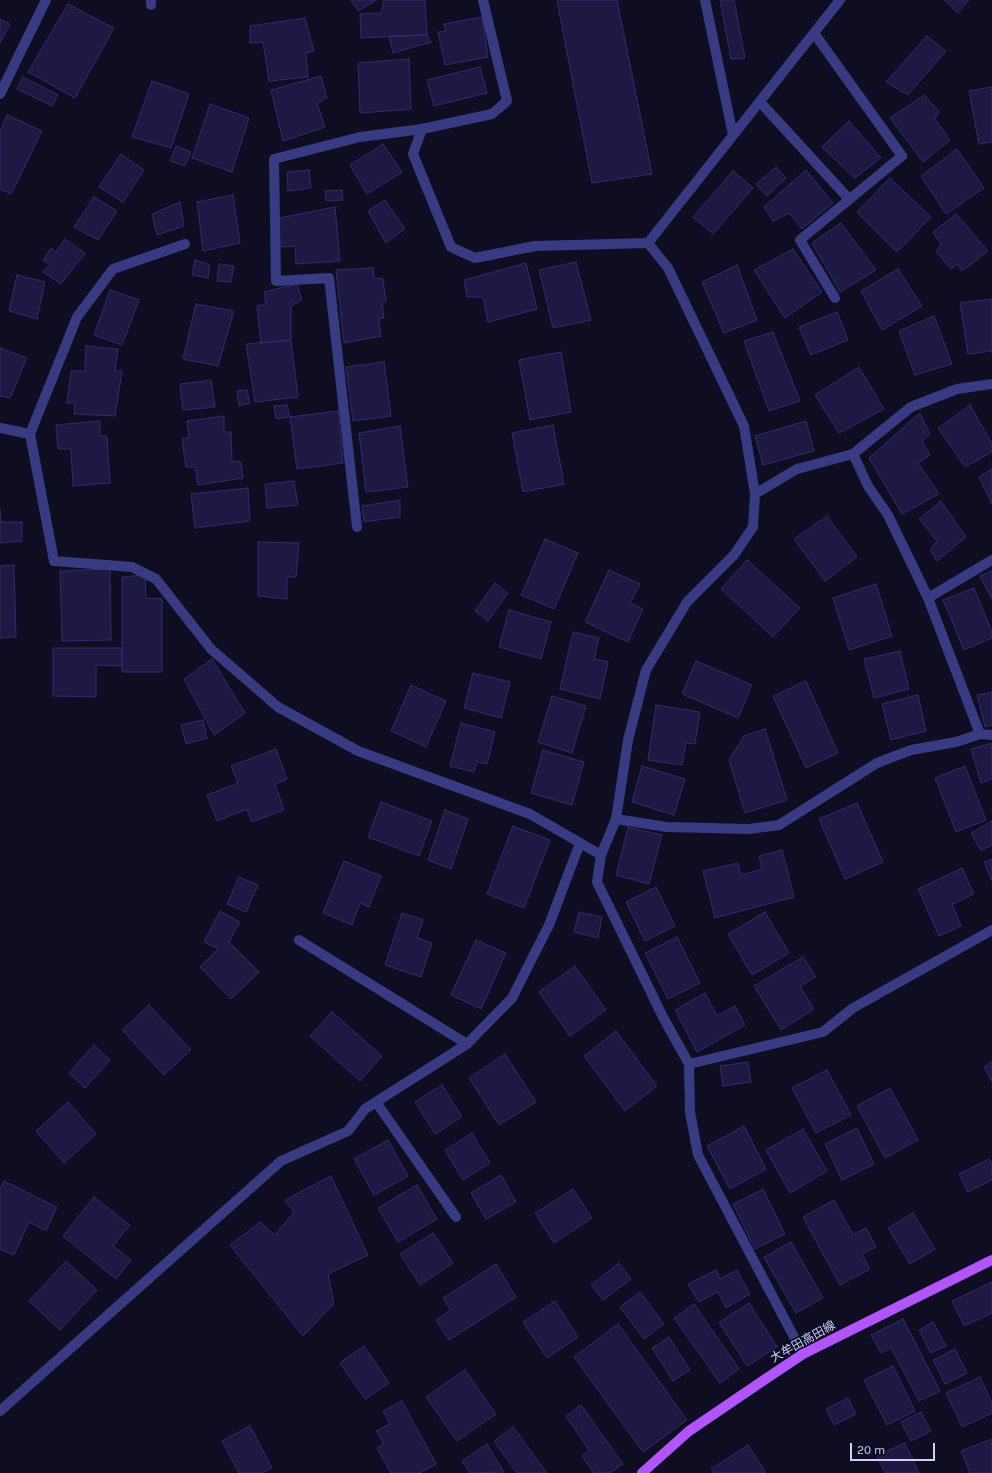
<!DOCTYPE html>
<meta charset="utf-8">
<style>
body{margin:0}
#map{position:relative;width:992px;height:1473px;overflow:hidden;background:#0f0d22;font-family:Karla,sans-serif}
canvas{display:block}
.scale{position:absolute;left:850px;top:1443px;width:85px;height:18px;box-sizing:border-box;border:2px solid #cfceff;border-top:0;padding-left:5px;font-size:12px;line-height:14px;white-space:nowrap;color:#cfceff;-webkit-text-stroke:3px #0f0d22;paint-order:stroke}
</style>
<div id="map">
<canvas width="992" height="1473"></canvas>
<div class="scale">20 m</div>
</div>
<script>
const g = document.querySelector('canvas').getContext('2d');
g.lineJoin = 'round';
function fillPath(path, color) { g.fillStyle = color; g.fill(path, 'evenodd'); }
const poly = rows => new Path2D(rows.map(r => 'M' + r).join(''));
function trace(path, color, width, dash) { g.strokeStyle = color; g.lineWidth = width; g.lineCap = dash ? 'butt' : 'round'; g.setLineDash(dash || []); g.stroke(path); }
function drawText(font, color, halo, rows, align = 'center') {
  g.font = font + ' Karla,"Noto Sans JP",sans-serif'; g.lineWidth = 3; g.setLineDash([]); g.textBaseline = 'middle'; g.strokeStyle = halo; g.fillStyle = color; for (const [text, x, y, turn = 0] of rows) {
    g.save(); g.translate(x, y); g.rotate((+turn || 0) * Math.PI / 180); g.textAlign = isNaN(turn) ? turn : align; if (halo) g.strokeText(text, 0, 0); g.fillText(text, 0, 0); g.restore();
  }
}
const building = poly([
 [351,0,376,0,358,11,351,0],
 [384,0,425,0,427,35,361,38,360,14,381,13,384,0],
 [557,0,617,0,652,174,592,183,557,0],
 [720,0,734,0,745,58,731,59,720,0],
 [944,0,969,0,958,13,944,0],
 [68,4,114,28,75,98,28,72,68,4],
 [482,17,488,57,445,65,438,32,446,31,444,24,482,17],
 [305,18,314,51,306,53,308,77,269,81,263,42,250,43,250,26,305,18],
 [0,19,10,24,0,43,0,19],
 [427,35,431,42,393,53,389,36,427,35],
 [927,36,946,51,908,95,886,82,927,36],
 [409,59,411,109,360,113,358,63,409,59],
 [480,67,487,93,434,106,427,80,480,67],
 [321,76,327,98,317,103,325,127,283,141,271,90,321,76],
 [23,77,58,95,52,106,17,89,23,77],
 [152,81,189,94,171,148,132,137,152,81],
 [992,87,992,142,979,144,969,91,992,87],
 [924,95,939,112,935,119,950,140,923,162,890,118,924,95],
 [210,104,249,118,232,172,192,158,210,104],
 [7,115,42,131,11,194,0,189,0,131,7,115],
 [849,121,881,158,855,178,822,147,849,121],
 [383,144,402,172,367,194,350,165,383,144],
 [176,146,191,152,185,166,170,161,176,146],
 [957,149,984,188,946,214,921,176,957,149],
 [121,154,144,170,123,202,99,187,121,154],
 [776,167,786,178,767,196,756,184,776,167],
 [309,170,311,188,288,191,287,172,309,170],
 [806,170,833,203,802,229,789,213,773,221,764,207,806,170],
 [733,171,753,188,713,234,693,217,733,171],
 [890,178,931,217,897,252,857,212,890,178],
 [342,190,343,200,326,201,325,191,342,190],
 [233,195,240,243,203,251,197,202,233,195],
 [94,197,117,211,98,240,74,227,94,197],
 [385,200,405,229,386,243,368,211,385,200],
 [180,202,184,226,157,235,152,214,180,202],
 [335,207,340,261,296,264,295,246,279,247,279,218,335,207],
 [956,214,988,251,962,271,958,264,951,269,936,251,941,245,933,232,956,214],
 [841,223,876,270,840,292,812,243,841,223],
 [65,239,85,253,61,284,43,272,50,264,43,260,51,248,56,252,65,239],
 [793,249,822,292,785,318,754,270,793,249],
 [195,260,210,265,208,278,192,275,195,260],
 [576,262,591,320,553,328,539,270,576,262],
 [526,263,537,309,488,322,483,297,467,297,464,280,526,263],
 [219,264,234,266,231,282,217,281,219,264],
 [737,265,757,320,724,333,702,282,737,265],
 [373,268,374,278,383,279,386,301,382,302,384,318,379,319,381,336,344,343,336,270,373,268],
 [898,269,922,306,882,330,861,291,898,269],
 [17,275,45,282,37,319,9,311,17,275],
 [297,284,302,300,291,306,291,340,261,343,257,306,266,304,264,292,297,284],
 [110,290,139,300,122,345,94,335,110,290],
 [992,299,992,351,968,354,960,303,992,299],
 [196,304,234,311,218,366,183,359,196,304],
 [837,312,848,340,811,355,799,327,837,312],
 [934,316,952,364,915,375,899,331,934,316],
 [773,332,800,401,769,411,744,341,773,332],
 [291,340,298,397,255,402,246,344,291,340],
 [86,346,118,349,115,371,122,371,115,416,74,414,75,403,67,403,71,371,85,371,86,346],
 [0,348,27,358,10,398,0,396,0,348],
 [561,352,571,412,530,420,519,360,561,352],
 [384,362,391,416,353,421,346,367,384,362],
 [859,367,884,409,839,433,815,395,859,367],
 [211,380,215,407,183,410,180,384,211,380],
 [247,390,250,403,239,406,237,391,247,390],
 [287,405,290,417,276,419,274,406,287,405],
 [970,405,992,444,992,452,965,467,938,428,970,405],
 [338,411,343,463,297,469,290,417,338,411],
 [920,413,930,434,922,441,930,455,918,463,939,494,902,514,869,458,920,413],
 [224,416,224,432,231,432,232,461,241,462,243,478,198,485,195,467,186,467,182,439,189,437,187,421,224,416],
 [100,421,100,436,107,436,110,483,73,486,71,449,58,449,56,425,100,421],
 [806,421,814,451,763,465,755,436,806,421],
 [553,425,564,484,523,492,512,433,553,425],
 [400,426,408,487,366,492,359,433,400,426],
 [992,469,992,504,979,477,992,469],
 [294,481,298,505,267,508,265,484,294,481],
 [248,488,250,521,195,528,191,494,248,488],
 [400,500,400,517,364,522,362,506,400,500],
 [941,501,966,537,937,561,930,550,937,541,919,519,941,501],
 [0,510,1,522,22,522,22,541,0,543,0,510],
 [827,516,857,557,825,581,794,539,827,516],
 [545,539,578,553,554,609,521,595,545,539],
 [258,542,299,543,296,577,287,577,287,599,258,596,258,542],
 [747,560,800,608,773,637,721,589,747,560],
 [14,565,16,637,0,638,0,566,14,565],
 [110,569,111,640,62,641,60,571,110,569],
 [609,570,640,584,630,603,643,609,628,642,585,622,609,570],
 [992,571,992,599,980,576,992,571],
 [145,575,146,598,162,599,162,672,122,672,122,577,145,575],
 [495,583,508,593,488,621,475,611,495,583],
 [876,584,892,636,849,650,833,598,876,584],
 [974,588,992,632,992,638,964,650,943,600,974,588],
 [509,610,551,622,541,659,499,647,509,610],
 [573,632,599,638,594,659,608,662,600,699,560,689,573,632],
 [53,648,122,648,122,666,96,665,96,697,53,696,53,648],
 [900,651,909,689,874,698,864,659,900,651],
 [212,659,245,713,214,735,184,679,212,659],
 [696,661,752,685,738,718,682,694,696,661],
 [473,673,510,682,501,718,464,708,473,673],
 [806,681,838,753,806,768,773,696,806,681],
 [411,685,446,701,426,747,391,731,411,685],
 [992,692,992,725,985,727,977,695,992,692],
 [918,695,926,731,891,740,882,704,918,695],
 [552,696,586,706,572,753,538,742,552,696],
 [656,705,700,712,695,744,686,743,682,765,648,760,656,705],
 [203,720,207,738,186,744,181,725,203,720],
 [461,723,495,732,487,764,477,762,474,772,450,766,461,723],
 [765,729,787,800,745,813,729,760,744,736,765,729],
 [992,743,992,779,981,783,971,749,992,743],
 [276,749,287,779,275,784,284,810,252,822,247,809,217,821,207,795,238,783,231,766,276,749],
 [543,750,584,762,572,805,531,793,543,750],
 [642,766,685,779,674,815,632,802,642,766],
 [965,766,986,820,956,832,935,778,965,766],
 [381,802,432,821,419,856,368,837,381,802],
 [857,803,883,862,845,879,819,819,857,803],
 [445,810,468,819,451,869,428,860,445,810],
 [992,821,992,845,981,851,971,833,992,821],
 [513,826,550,840,524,908,487,894,513,826],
 [628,827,662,835,649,884,616,875,628,827],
 [782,850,794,897,715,918,703,871,738,863,741,875,762,869,759,856,782,850],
 [992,859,992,881,984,862,992,859],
 [344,861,381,876,369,907,360,903,352,925,323,913,344,861],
 [962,868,974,894,952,904,961,926,939,936,918,889,962,868],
 [239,877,258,885,246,912,227,904,239,877],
 [656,887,675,926,645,941,626,902,656,887],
 [220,911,240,922,229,942,259,972,231,999,200,967,218,949,204,942,220,911],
 [579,912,602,917,598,938,574,932,579,912],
 [765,912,789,953,752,975,728,934,765,912],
 [402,913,423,920,417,938,432,943,421,977,385,965,402,913],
 [677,937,700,983,668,999,645,953,677,937],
 [476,940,506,953,481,1009,451,995,476,940],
 [803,957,816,977,800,986,814,1009,781,1030,754,986,803,957],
 [575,966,606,1010,570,1036,539,992,575,966],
 [705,993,717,1016,735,1006,745,1025,697,1052,675,1010,705,993],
 [149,1005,191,1050,164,1075,122,1030,149,1005],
 [332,1012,382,1056,360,1081,310,1036,332,1012],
 [616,1031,657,1086,625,1111,584,1056,616,1031],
 [94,1045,110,1060,85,1088,69,1073,94,1045],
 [505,1054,536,1102,499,1125,469,1078,505,1054],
 [748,1062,751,1082,723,1086,720,1066,748,1062],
 [992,1062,992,1082,984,1067,992,1062],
 [827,1070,851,1115,816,1133,792,1088,827,1070],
 [442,1085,462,1117,435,1134,415,1102,442,1085],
 [890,1088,918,1140,885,1158,857,1106,890,1088],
 [68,1102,96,1134,64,1163,36,1131,68,1102],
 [744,1126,766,1169,730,1189,707,1146,744,1126],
 [857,1128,874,1164,842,1180,825,1144,857,1128],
 [803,1129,827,1171,790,1193,766,1150,803,1129],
 [472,1133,490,1163,463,1180,445,1150,472,1133],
 [388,1140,408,1176,374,1195,354,1159,388,1140],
 [989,1159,992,1164,992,1180,968,1192,959,1174,989,1159],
 [501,1175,516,1202,486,1219,471,1193,501,1175],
 [331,1176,368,1255,328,1274,334,1304,303,1336,230,1245,260,1222,275,1235,294,1212,285,1200,331,1176],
 [4,1181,57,1207,46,1231,29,1222,14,1255,0,1249,0,1190,4,1181],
 [417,1185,437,1219,398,1242,378,1208,417,1185],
 [573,1189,592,1218,554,1243,535,1213,573,1189],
 [763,1189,785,1234,755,1249,733,1204,763,1189],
 [94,1197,130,1225,113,1246,131,1260,116,1279,63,1236,94,1197],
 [834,1200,853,1235,866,1228,876,1247,862,1254,870,1269,840,1285,803,1217,834,1200],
 [913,1213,935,1249,910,1264,888,1228,913,1213],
 [433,1233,453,1263,420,1285,400,1254,433,1233],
 [791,1242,823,1298,796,1313,764,1257,791,1242],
 [66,1261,97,1290,60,1330,29,1301,66,1261],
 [619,1263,631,1279,603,1300,591,1285,619,1263],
 [496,1264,516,1297,449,1340,436,1320,451,1310,443,1298,496,1264],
 [716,1270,720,1279,737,1270,750,1294,726,1308,718,1292,699,1302,688,1284,716,1270],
 [992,1282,992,1313,964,1326,952,1301,992,1282],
 [640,1292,664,1324,644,1339,620,1307,640,1292],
 [555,1301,578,1337,547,1358,523,1322,555,1301],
 [749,1303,777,1347,747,1366,719,1322,749,1303],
 [694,1304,739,1369,720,1383,674,1318,694,1304],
 [903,1319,940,1391,919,1401,891,1348,881,1353,871,1335,903,1319],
 [933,1322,946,1346,931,1353,919,1330,933,1322],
 [618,1324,687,1420,643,1452,574,1357,618,1324],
 [669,1337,690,1370,673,1381,652,1348,669,1337],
 [364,1346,389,1383,365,1399,340,1363,364,1346],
 [955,1349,967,1373,945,1384,933,1360,955,1349],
 [893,1366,915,1411,887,1425,864,1380,893,1366],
 [465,1370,496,1414,457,1441,426,1397,465,1370],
 [980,1377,992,1403,992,1413,962,1427,946,1393,980,1377],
 [848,1398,856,1414,834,1425,826,1409,848,1398],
 [402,1401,436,1464,420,1473,391,1473,377,1448,384,1444,376,1431,390,1424,383,1411,402,1401],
 [581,1405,623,1464,610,1473,594,1473,582,1456,589,1450,566,1416,581,1405],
 [921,1412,931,1431,911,1441,901,1422,921,1412],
 [250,1426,272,1468,262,1473,239,1473,222,1441,250,1426],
 [513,1427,547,1473,517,1473,494,1441,513,1427],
 [992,1439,992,1473,970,1473,961,1451,992,1439],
 [905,1443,919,1473,885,1473,877,1456,905,1443],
 [487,1444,504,1472,470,1473,462,1461,487,1444],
 [748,1445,766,1473,714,1473,711,1469,748,1445]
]);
const minor = poly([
 [483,0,507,101,492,114,422,129,413,154,451,247,475,258,535,246,648,243,668,268,744,426,755,494,753,527,734,555,687,602,646,670,628,740,616,819,601,855,597,882,664,1019,689,1064,690,1112,698,1155,803,1354],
 [705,0,733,135],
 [151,5,151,0],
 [814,33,902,156,800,240,835,298],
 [0,94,46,0],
 [760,102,849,199],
 [648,243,840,0],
 [185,244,113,269,77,317,30,434,54,561,132,567,156,579,211,649,278,707,358,751,530,814,601,855],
 [0,428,30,434],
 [853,454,868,486,888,515,928,598,992,560],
 [755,494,797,469,853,454,911,407,957,389,992,384],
 [357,527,329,278,276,281,274,159,360,137,422,129],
 [980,734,992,735],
 [616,819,666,827,749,829,779,825,877,763,911,750,956,742,980,734,928,598],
 [299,940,467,1044],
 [689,1064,823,1032,853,1008,992,930],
 [376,1102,456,1217],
 [0,1411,281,1161,348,1131,365,1109,467,1044,512,998,549,925,580,843]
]);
const major = poly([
 [642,1473,689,1431,767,1378,803,1354,992,1260]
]);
const streetNames = [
 ["大牟田高田線",803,1342,-29]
];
fillPath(building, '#1e1943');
trace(building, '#322b6f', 1);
trace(minor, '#383b81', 10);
trace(major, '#b055ff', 10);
drawText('12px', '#cfceff', '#0f0d22', streetNames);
</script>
